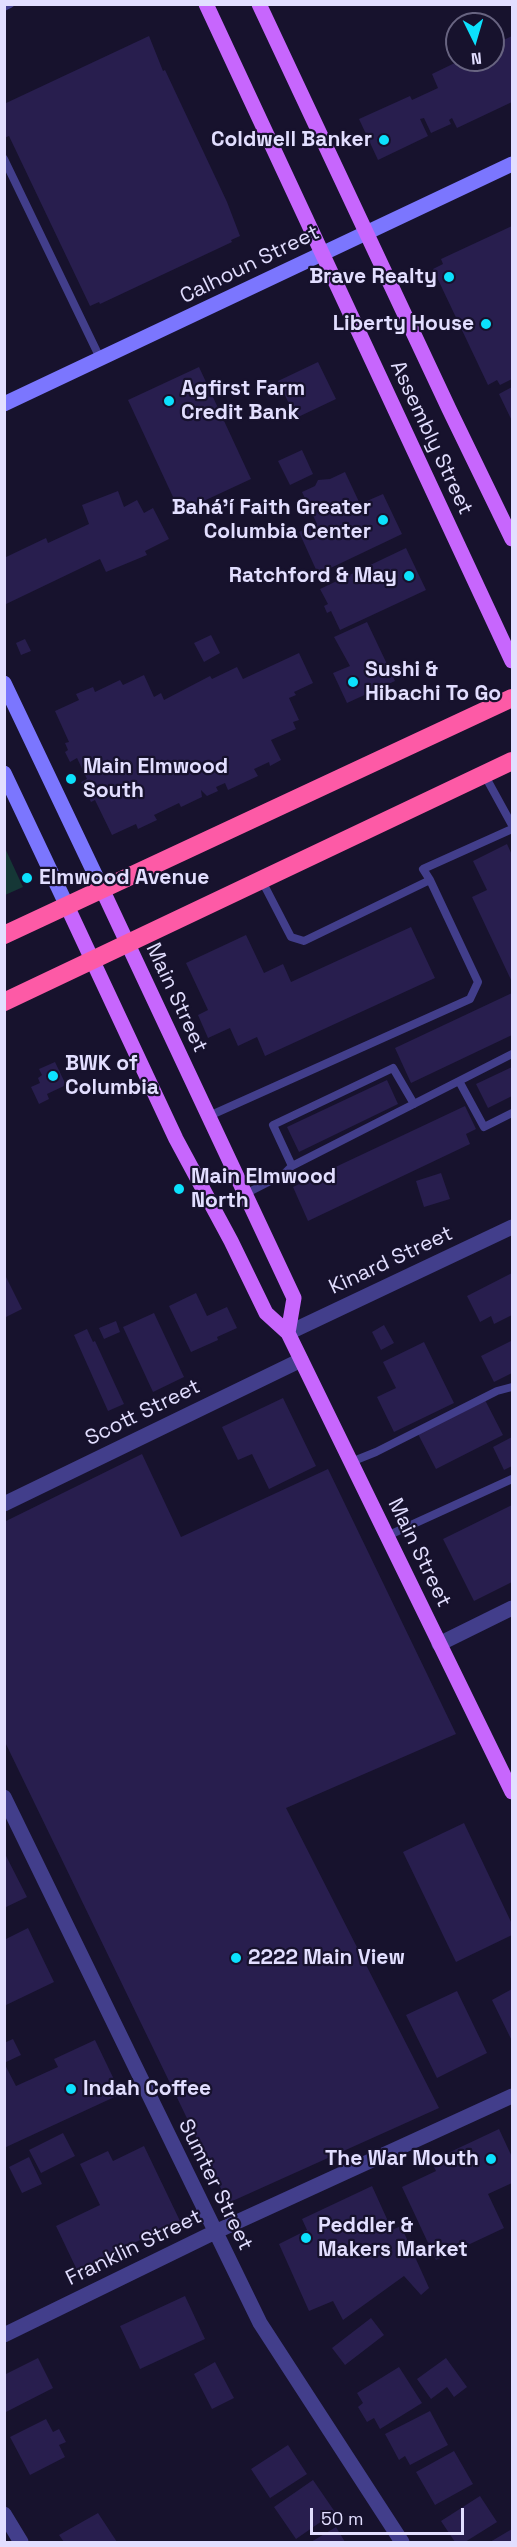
<!DOCTYPE html>
<meta charset="utf-8">
<style>
body{margin:0}
#map{position:relative;width:517px;height:2547px;overflow:hidden;background:#17122d;font-family:"Space Grotesk",sans-serif}
canvas{display:block}
.frame{position:absolute;inset:0;border:6px solid #e2deff;pointer-events:none}
.north{position:absolute;left:445px;top:12px;width:60px;height:60px;box-sizing:border-box;background:#17122d;border:2px solid #686481;border-radius:50%;rotate:175deg;font-size:16px;font-weight:700;line-height:24px;text-align:center;color:#e2deff}
.north::after{content:'';display:block;margin:auto;width:21px;height:27px;background:#0ce1fd;clip-path:polygon(50% 0,100% 100%,50% 72%,0 100%)}
.scale{position:absolute;left:310px;top:2508px;width:154px;height:27px;box-sizing:border-box;border:3px solid #e2deff;border-top:0;padding-left:8px;font-size:18px;line-height:21px;white-space:nowrap;color:#e2deff;-webkit-text-stroke:4px #17122d;paint-order:stroke}
</style>
<div id="map">
<canvas width="517" height="2547"></canvas>
<div class="frame"></div>
<div class="north">N</div>
<div class="scale">50 m</div>
</div>
<script>
const g = document.querySelector('canvas').getContext('2d');
g.lineJoin = 'round';
function fillPath(path, color) { g.fillStyle = color; g.fill(path, 'evenodd'); }
const poly = rows => new Path2D(rows.map(r => 'M' + r).join(''));
function trace(path, color, width, dash) { g.strokeStyle = color; g.lineWidth = width; g.lineCap = dash ? 'butt' : 'round'; g.setLineDash(dash || []); g.stroke(path); }
function drawText(font, color, halo, rows, align = 'center') {
  g.font = font + ' "Space Grotesk",sans-serif'; g.lineWidth = 4.5; g.setLineDash([]); g.textBaseline = 'middle'; g.strokeStyle = halo; g.fillStyle = color; for (const [text, x, y, turn = 0] of rows) {
    g.save(); g.translate(x, y); g.rotate((+turn || 0) * Math.PI / 180); g.textAlign = isNaN(turn) ? turn : align; if (halo) g.strokeText(text, 0, 0); g.fillText(text, 0, 0); g.restore();
  }
}
const green = poly([
 [4,846,23,887,5,895,4,895]
]);
const building = poly([
 [149,36,163,71,165,70,227,202,240,236,231,240,232,242,100,304,99,302,90,306,9,136,4,138,4,104],
 [512,36,512,102,457,128,452,118,449,120,451,124,431,133,424,118,420,119,428,136,378,160,359,119,410,96,412,100,438,88,432,74,461,60,493,60,493,45],
 [512,226,512,379,500,385,497,380,488,385,433,269,443,264,441,259],
 [318,362,336,399,296,418,278,381],
 [199,367,251,479,180,512,128,400],
 [512,387,512,421,499,394],
 [302,450,313,474,290,485,278,461],
 [345,472,360,504,383,494,402,534,318,574,299,532,317,524,302,492,315,486,318,480,330,479],
 [118,491,124,507,137,500,144,513,153,508,169,539,145,551,147,555,106,572,100,559,4,605,4,558,46,538,48,543,89,524,82,505],
 [406,548,426,590,340,630,331,611,327,613,324,606,328,604,320,589],
 [367,622,395,681,347,703,333,673,350,666,334,637],
 [211,635,220,653,204,662,194,643],
 [25,639,31,651,21,655,16,643],
 [299,653,313,683,294,692,296,695,289,698,299,720,293,722,296,729,271,740,281,760,270,766,269,762,254,769,258,776,228,790,225,783,216,787,218,791,207,796,201,790,202,797,181,807,179,803,154,815,157,820,138,829,136,824,112,835,95,800,91,802,81,782,87,779,77,758,70,762,65,752,68,750,65,743,69,742,55,711,79,700,76,694,93,687,95,692,120,680,123,685,144,675,154,697,161,693,164,700,210,676,212,679,237,667,243,679],
 [507,844,512,855,512,982,472,897,487,890,473,861],
 [411,927,435,978,265,1056,257,1037,238,1046,230,1028,208,1038,198,1015,208,1010,186,963,246,935,264,973,283,964,291,982],
 [512,993,512,1035,411,1083,395,1048],
 [55,1062,66,1085,47,1094,49,1099,39,1104,31,1087,40,1083,38,1078,42,1075,39,1069],
 [512,1067,512,1096,488,1108,476,1084],
 [387,1080,398,1104,299,1152,287,1127],
 [465,1106,476,1129,466,1134,470,1144,308,1221,293,1187],
 [441,1173,450,1199,424,1207,416,1181],
 [4,1273,22,1309,4,1318],
 [512,1273,512,1315,494,1324,491,1316,480,1322,467,1296],
 [196,1293,207,1316,227,1307,237,1328,217,1337,218,1340,191,1352,169,1306],
 [154,1313,184,1377,153,1392,123,1327],
 [116,1321,120,1332,104,1339,99,1328],
 [384,1325,394,1343,381,1350,372,1332],
 [87,1329,93,1342,95,1341,124,1404,108,1411,74,1335],
 [511,1341,512,1373,494,1382,481,1356],
 [424,1342,454,1403,394,1432,377,1397,396,1388,383,1362],
 [283,1398,316,1466,269,1489,252,1454,238,1460,222,1427],
 [485,1400,503,1435,436,1469,418,1434],
 [512,1437,512,1466,504,1470,493,1447],
 [142,1454,181,1537,328,1469,456,1734,286,1808,439,2108,228,2203,4,1740,4,1522],
 [512,1505,512,1582,474,1601,443,1539],
 [464,1823,512,1924,512,1935,456,1962,403,1852],
 [4,1852,27,1897,4,1908],
 [28,1928,54,1982,4,2006,4,1940],
 [512,1989,512,2041,492,2000],
 [457,1991,487,2053,437,2078,406,2015],
 [13,2039,21,2055,4,2063,4,2043],
 [95,2040,121,2094,4,2148,4,2063,16,2086,58,2067,54,2059],
 [499,2129,512,2157,512,2183,488,2194,504,2228,436,2260,402,2187,436,2171,431,2161],
 [63,2133,75,2156,41,2173,29,2150],
 [144,2146,180,2221,77,2270,56,2226,100,2205,80,2164,108,2151,113,2161],
 [29,2157,42,2184,22,2193,9,2167],
 [372,2186,392,2230,401,2226,429,2288,421,2295,404,2276,343,2320,333,2301,309,2311,279,2244,307,2230,302,2219],
 [185,2296,205,2339,140,2369,120,2326],
 [371,2318,384,2335,345,2365,332,2348],
 [38,2358,53,2388,4,2413,4,2375],
 [446,2358,467,2387,454,2397,447,2387,431,2399,417,2379],
 [215,2362,234,2398,212,2409,194,2374],
 [399,2367,422,2403,380,2429,374,2418,367,2422,358,2407,363,2403,357,2393],
 [430,2411,448,2445,410,2465,405,2456,399,2460,385,2434],
 [46,2419,53,2432,59,2429,66,2442,59,2445,65,2457,30,2475,10,2437],
 [288,2445,307,2474,270,2498,251,2469],
 [454,2451,473,2484,435,2505,416,2472],
 [313,2480,335,2512,296,2539,274,2507],
 [480,2496,497,2522,465,2542,455,2542,441,2521],
 [98,2513,117,2542,64,2542,59,2535],
 [336,2527,345,2542,311,2542],
 [512,2529,512,2542,490,2542]
]);
const lane = poly([
 [4,7,10,4],
 [4,159,100,358],
 [484,774,512,825],
 [430,880,423,869,512,829],
 [459,1081,484,1127,512,1113],
 [209,1116,470,999,478,982,430,880,304,941,291,937,262,881],
 [292,1166,273,1125,393,1068,414,1104],
 [245,1194,284,1174,292,1166,512,1054],
 [351,1462,376,1452,497,1391,512,1387],
 [387,1536,512,1479]
]);
const street = poly([
 [288,1333,512,1227],
 [4,1504,301,1360],
 [439,1644,512,1608],
 [4,1797,260,2323,402,2542],
 [4,2335,215,2232,512,2096],
 [4,2514,21,2542]
]);
const secondary = poly([
 [4,404,512,164],
 [4,683,102,889],
 [4,773,67,906]
]);
const primary = poly([
 [206,4,512,661],
 [259,4,449,409,512,539],
 [102,889,294,1298,288,1333],
 [67,906,176,1139,231,1241,266,1313,288,1333,512,1792]
]);
const highway = poly([
 [4,935,512,698],
 [4,1002,512,761]
]);
const markers = [
 [384,140,6,"#0ce1fd"],
 [449,277,6,"#0ce1fd"],
 [486,324,6,"#0ce1fd"],
 [169,401,6,"#0ce1fd"],
 [383,520,6,"#0ce1fd"],
 [409,576,6,"#0ce1fd"],
 [353,682,6,"#0ce1fd"],
 [71,779,6,"#0ce1fd"],
 [27,878,6,"#0ce1fd"],
 [53,1076,6,"#0ce1fd"],
 [179,1189,6,"#0ce1fd"],
 [236,1958,6,"#0ce1fd"],
 [71,2089,6,"#0ce1fd"],
 [491,2159,6,"#0ce1fd"],
 [306,2238,6,"#0ce1fd"]
];
const poiNames = [
 ["Coldwell Banker",372,140,"right"],
 ["Brave Realty",437,277,"right"],
 ["Liberty House",474,324,"right"],
 ["Agfirst Farm",181,389],
 ["Credit Bank",181,413],
 ["Bahá’í Faith Greater",371,508,"right"],
 ["Columbia Center",371,532,"right"],
 ["Ratchford & May",397,576,"right"],
 ["Sushi &",365,670],
 ["Hibachi To Go",365,694],
 ["Main Elmwood",83,767],
 ["South",83,791],
 ["Elmwood Avenue",39,878],
 ["BWK of",65,1064],
 ["Columbia",65,1088],
 ["Main Elmwood",191,1177],
 ["North",191,1201],
 ["2222 Main View",248,1958],
 ["Indah Coffee",83,2089],
 ["The War Mouth",479,2159,"right"],
 ["Peddler &",318,2226],
 ["Makers Market",318,2250]
];
const streetNames = [
 ["Calhoun Street",250,265,-26],
 ["Assembly Street",431,438,65],
 ["Main Street",176,998,65],
 ["Kinard Street",391,1261,-25],
 ["Scott Street",143,1413,-26],
 ["Main Street",419,1553,64],
 ["Sumter Street",215,2185,64],
 ["Franklin Street",134,2248,-26]
];
fillPath(green, '#153736');
fillPath(building, '#281e4e');
trace(lane, '#423e8b', 8);
trace(street, '#423e8b', 15);
trace(secondary, '#7b76fe', 15);
trace(primary, '#c766fd', 15);
trace(highway, '#fd5aa6', 18);
for (const [x, y, r, color] of markers) { const dot = new Path2D(); dot.arc(x, y, r, 0, 2 * Math.PI); g.fillStyle = color; g.fill(dot); trace(dot, '#17122d', 2); }
drawText('bold 21px', '#e2deff', '#17122d', poiNames, 'left');
drawText('21px', '#e2deff', '#17122d', streetNames);
</script>
